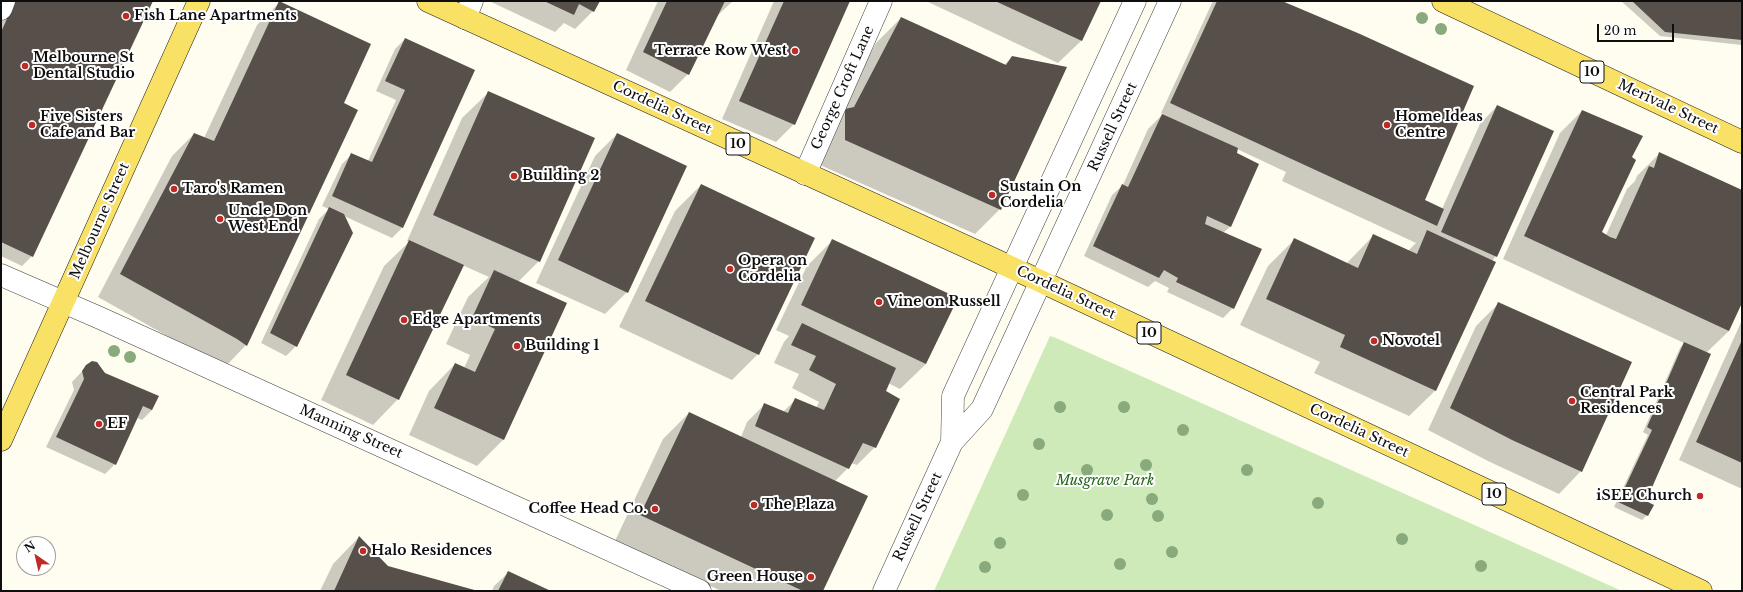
<!DOCTYPE html>
<style>
body{margin:0}
#map{position:relative;width:1743px;height:592px;overflow:hidden;background:#fffdef;font-family:"Libre Baskerville",serif}
canvas{display:block}
.frame{position:absolute;inset:0;border:2px solid #0e0e0e;pointer-events:none}
.north{position:absolute;left:16px;top:536px;width:40px;height:40px;box-sizing:border-box;background:#fff;border:1px solid #9f9f9f;border-radius:50%;rotate:326deg;font-size:11px;font-weight:700;line-height:16px;text-align:center;color:#0e0e0e}
.north::after{content:'';display:block;margin:auto;width:14px;height:18px;background:#c02a24;clip-path:polygon(50% 0,100% 100%,50% 72%,0 100%)}
.scale{position:absolute;left:1597px;top:24px;width:77px;height:18px;box-sizing:border-box;border:2px solid #0e0e0e;border-top:0;padding-left:5px;font-size:12px;line-height:14px;white-space:nowrap;color:#0e0e0e;-webkit-text-stroke:3px #fff;paint-order:stroke}
</style>
<div id="map">
<canvas width="1743" height="592"></canvas>
<div class="frame"></div>
<div class="north">N</div>
<div class="scale">20 m</div>
</div>
<script>
const g = document.querySelector('canvas').getContext('2d');
g.lineJoin = 'round';
function fillPath(path, color) { g.fillStyle = color; g.fill(path, 'evenodd'); }
const poly = rows => new Path2D(rows.map(r => 'M' + r).join(''));
function trace(path, color, width, dash) { g.strokeStyle = color; g.lineWidth = width; g.lineCap = dash ? 'butt' : 'round'; g.setLineDash(dash || []); g.stroke(path); }
function drawText(font, color, halo, rows, align = 'center') {
  g.font = font + ' "Libre Baskerville",serif'; g.lineWidth = 4; g.setLineDash([]); g.textBaseline = 'middle'; g.strokeStyle = halo; g.fillStyle = color; for (const [text, x, y, turn = 0] of rows) {
    g.save(); g.translate(x, y); g.rotate((+turn || 0) * Math.PI / 180); g.textAlign = isNaN(turn) ? turn : align; if (halo) g.strokeText(text, 0, 0); g.fillText(text, 0, 0); g.restore();
  }
}
const green = poly([
 [1050,336,1056,338,1622,591,934,591]
]);
const shadow = poly([
 [2,1,152,1,32,256,22,266,1,256,1,21,7,8],
 [489,1,599,1,593,11,575,29,564,23,555,32],
 [658,1,733,1,717,16,688,74,670,92,626,70],
 [774,1,849,1,794,124,776,142,722,119],
 [926,1,1100,1,1081,41,1058,63],
 [1213,1,1280,1,1424,200,1442,209,1480,124,1497,106,1496,256,1492,261,1436,390,1409,416,1314,373,1320,362,1240,325,1268,266,1294,240,1346,264,1374,235,1408,251,1416,243,1282,181,1286,172,1237,149,1236,154,1258,165,1230,227,1223,233,1233,308,1223,318,1167,292,1169,288,1155,281,1148,287,1084,256,1112,195,1123,185,1148,129,1163,114,1161,113],
 [1621,1,1742,1,1742,45,1660,36],
 [279,3,342,104,246,345,224,368,98,297,172,156,194,134,204,138,257,25],
 [901,18,1004,65,1012,57,1000,209,975,234,820,165,835,120,876,43],
 [405,39,474,71,402,228,392,238,344,216,296,346,286,356,261,343,319,219,329,209,322,206,342,164,352,154,368,161,396,100,376,91,395,49],
 [489,92,539,261,518,282,566,304,503,440,477,466,409,435,429,391,455,364,464,368,470,355,446,344,468,297,489,277,462,265,398,399,373,425,321,400,384,266,409,242,407,241,462,118],
 [1582,111,1631,157,1601,232,1606,235,1627,189,1635,181,1637,176,1659,154,1742,191,1742,301,1729,331,1706,353,1644,501,1647,515,1642,520,1614,507,1648,435,1643,432,1680,348,1684,343,1503,259,1560,133],
 [617,134,627,292,605,314,536,283,595,156],
 [701,185,758,354,732,380,619,327,675,211],
 [833,240,926,364,900,389,888,383,885,392,875,447,857,465,851,463,848,468,835,481,822,591,721,591,615,541,663,439,689,413,741,437,747,422,765,404,783,412,796,399,816,408,819,402,792,388,799,374,774,363,784,342,789,336,776,330,807,266],
 [1499,303,1581,471,1559,494,1490,462,1428,430,1476,326],
 [1742,320,1742,489,1679,460],
 [87,366,157,397,152,410,142,420,137,418,115,464,105,474,46,447,74,390,72,382],
 [359,537,388,567,477,591,320,591,333,564],
 [509,572,549,591,492,591,494,586]
]);
const building = poly([
 [15,1,153,1,33,257,1,242,1,32],
 [279,1,371,44,344,103,358,110,247,346,237,339,120,274,194,133,214,141],
 [544,1,600,1,594,12,579,4,574,15],
 [667,1,725,1,689,75,643,52],
 [784,1,850,1,795,125,739,101],
 [995,1,1101,1,1082,41],
 [1217,1,1282,1,1360,34,1474,86,1425,200,1444,209,1437,226,1170,103],
 [1632,1,1742,1,1742,40,1665,32],
 [901,17,1006,65,1012,56,1067,67,1001,210,845,140,845,109,854,107],
 [405,38,475,70,403,228,332,196,351,153,372,162,405,90,385,81],
 [488,91,595,138,540,262,433,215],
 [1497,105,1554,131,1497,257,1441,232],
 [1582,110,1643,136,1632,157,1636,160,1602,232,1610,237,1616,239,1649,166,1654,168,1659,152,1742,190,1742,303,1729,331,1524,236],
 [1162,114,1238,148,1237,153,1259,164,1231,227,1207,216,1205,224,1262,249,1234,309,1176,282,1178,278,1164,270,1159,278,1093,246,1122,184,1128,187],
 [617,133,687,166,628,293,558,260],
 [701,184,815,238,759,355,645,301],
 [329,207,344,214,353,233,297,347,270,333],
 [1427,230,1496,262,1436,391,1340,347,1345,335,1266,299,1294,238,1358,268,1373,234,1417,254],
 [832,239,958,298,926,364,801,305],
 [409,240,464,265,399,400,346,375],
 [494,270,567,303,504,440,434,408,455,363,475,372,495,329,472,318],
 [1498,302,1632,362,1582,472,1512,440,1450,408],
 [802,323,896,368,886,391,900,399,876,448,863,443,849,469,755,426,764,403,788,413,795,398,824,410,836,384,809,370,816,356,791,345],
 [1742,340,1742,463,1696,442],
 [1684,342,1711,354,1646,501,1654,505,1648,516,1618,502,1652,430,1647,427],
 [92,361,97,362,105,373,159,396,152,410,143,406,116,465,56,437,84,379,82,371,86,365],
 [689,412,868,496,823,591,803,591,640,515],
 [359,536,388,566,478,591,334,591],
 [508,571,551,591,498,591]
]);
const minor = poly([
 [1,9,4,1],
 [465,18,472,1],
 [805,174,881,1],
 [1,275,100,318,700,591],
 [952,442,953,396,1135,1],
 [884,591,952,442,982,409,1170,1]
]);
const major = poly([
 [428,1,991,258,1701,591],
 [1443,1,1742,142],
 [1,440,199,1]
]);
const trees = [
 [1422,18],
 [1441,29],
 [114,351],
 [130,357],
 [1060,407],
 [1124,407],
 [1183,430],
 [1039,444],
 [1146,465],
 [1087,470],
 [1247,470],
 [1023,495],
 [1152,499],
 [1318,503],
 [1107,515],
 [1158,516],
 [1402,539],
 [1000,543],
 [1172,552],
 [1120,564],
 [1481,566],
 [985,567]
];
const markers = [
 [126,16,4,"#c02a24"],
 [795,51,4,"#c02a24"],
 [25,66,4,"#c02a24"],
 [32,125,4,"#c02a24"],
 [1387,125,4,"#c02a24"],
 [514,176,4,"#c02a24"],
 [174,189,4,"#c02a24"],
 [992,195,4,"#c02a24"],
 [220,219,4,"#c02a24"],
 [730,269,4,"#c02a24"],
 [879,302,4,"#c02a24"],
 [404,320,4,"#c02a24"],
 [1374,341,4,"#c02a24"],
 [517,346,4,"#c02a24"],
 [1572,401,4,"#c02a24"],
 [99,424,4,"#c02a24"],
 [1700,496,4,"#c02a24"],
 [754,505,4,"#c02a24"],
 [655,509,4,"#c02a24"],
 [363,551,4,"#c02a24"],
 [811,577,4,"#c02a24"]
];
const shields = [
 [1592,72,24],
 [738,144,24],
 [1149,333,24],
 [1494,494,24]
];
const shieldNames = [
 ["10",1592,72],
 ["10",738,144],
 ["10",1149,333],
 ["10",1494,494]
];
const poiNames = [
 ["Fish Lane Apartments",134,16],
 ["Terrace Row West",787,51,"right"],
 ["Melbourne St",33,58],
 ["Dental Studio",33,74],
 ["Five Sisters",40,117],
 ["Cafe and Bar",40,133],
 ["Home Ideas",1395,117],
 ["Centre",1395,133],
 ["Building 2",522,176],
 ["Sustain On",1000,187],
 ["Cordelia",1000,203],
 ["Taro's Ramen",182,189],
 ["Uncle Don",228,211],
 ["West End",228,227],
 ["Opera on",738,261],
 ["Cordelia",738,277],
 ["Vine on Russell",887,302],
 ["Edge Apartments",412,320],
 ["Novotel",1382,341],
 ["Building 1",525,346],
 ["Central Park",1580,393],
 ["Residences",1580,409],
 ["EF",107,424],
 ["iSEE Church",1692,496,"right"],
 ["The Plaza",762,505],
 ["Coffee Head Co.",647,509,"right"],
 ["Halo Residences",371,551],
 ["Green House",803,577,"right"]
];
const streetNames = [
 ["George Croft Lane",843,88,-66],
 ["Merivale Street",1668,107,25],
 ["Cordelia Street",662,108,25],
 ["Russell Street",1113,127,-65],
 ["Melbourne Street",100,221,-66],
 ["Cordelia Street",1066,293,25],
 ["Cordelia Street",1359,431,25],
 ["Manning Street",351,432,24],
 ["Russell Street",918,517,-65]
];
const parkNames = [
 ["Musgrave Park",1105,481]
];
fillPath(green, '#ceeab9');
fillPath(shadow, '#0003');
fillPath(building, '#57504a');
trace(minor, '#414141', 23);
trace(major, '#1f1f1f', 23);
trace(minor, '#fff', 22);
trace(major, '#f9e165', 22);
g.fillStyle = '#88aa7c';
for (const [x, y] of trees) { g.beginPath(); g.arc(x, y, 6, 0, 2 * Math.PI); g.fill(); }
for (const [x, y, r, color] of markers) { const dot = new Path2D(); dot.arc(x, y, r, 0, 2 * Math.PI); g.fillStyle = color; g.fill(dot); trace(dot, '#fff', 1.5); }
for (const [x, y, w] of shields) { const box = new Path2D(); box.roundRect(x - w / 2, y - 11, w, 22, 3); g.fillStyle = '#fff'; g.fill(box); trace(box, '#0e0e0e', 1); }
drawText('bold 13px', '#0e0e0e', null, shieldNames);
drawText('bold 14px', '#0e0e0e', '#fff', poiNames, 'left');
drawText('14px', '#0e0e0e', '#fff', streetNames);
drawText('italic 14px', '#27671d', '#fff', parkNames);
</script>
